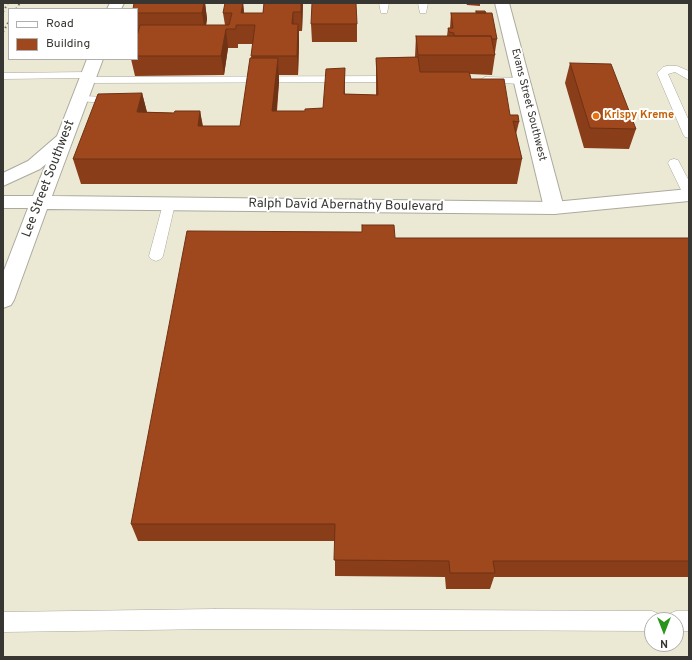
<!DOCTYPE html>
<style>
body{margin:0}
#map{position:relative;width:692px;height:660px;overflow:hidden;background:#f4f2e6;font-family:Overpass,sans-serif}
canvas{display:block}
.frame{position:absolute;inset:0;border:4px solid #373632;pointer-events:none}
.legend{position:absolute;left:8px;top:8px;width:130px;height:52px;box-sizing:border-box;background:#fff;border:1px solid #afafad;margin:0;padding:5px 7px;list-style:none;font-size:12px;color:#373632}
.legend li{display:flex;align-items:center;gap:8px;height:20px}
.legend b{width:20px;border:1px solid #afafad}
.north{position:absolute;left:644px;top:612px;width:40px;height:40px;box-sizing:border-box;background:#fff;border:1px solid #afafad;border-radius:50%;rotate:180deg;font-size:11px;font-weight:700;line-height:16px;text-align:center;color:#373632}
.north::after{content:'';display:block;margin:auto;width:14px;height:18px;background:#2b941a;clip-path:polygon(50% 0,100% 100%,50% 72%,0 100%)}
</style>
<div id="map">
<canvas width="692" height="660"></canvas>
<div class="frame"></div>
<ul class="legend">
<li><b style="height:5px;background:#fff"></b>Road</li>
<li><b style="height:11px;background:#9f471d"></b>Building</li>
</ul>
<div class="north">N</div>
</div>
<script>
const g = document.querySelector('canvas').getContext('2d');
g.lineJoin = 'round';
function fillPath(path, color) { g.fillStyle = color; g.fill(path, 'evenodd'); }
const poly = rows => new Path2D(rows.map(r => 'M' + r).join(''));
function trace(path, color, width, dash) { g.strokeStyle = color; g.lineWidth = width; g.lineCap = dash ? 'butt' : 'round'; g.setLineDash(dash || []); g.stroke(path); }
function drawText(font, color, halo, rows, align = 'center') {
  g.font = font + ' Overpass,sans-serif'; g.lineWidth = 4; g.setLineDash([]); g.textBaseline = 'middle'; g.strokeStyle = halo; g.fillStyle = color; for (const [text, x, y, turn = 0] of rows) {
    g.save(); g.translate(x, y); g.rotate((+turn || 0) * Math.PI / 180); g.textAlign = isNaN(turn) ? turn : align; if (halo) g.strokeText(text, 0, 0); g.fillText(text, 0, 0); g.restore();
  }
}
const built = poly([
 [3,3,689,3,689,657,3,657],
 [9,9,137,9,137,59,9,59],
 [652,620,676,620,676,644,652,644]
]);
const lane = poly([
 [379,3,389,3,387,13,381,13,379,3],
 [418,3,428,3,426,13,420,13,418,3],
 [667,66,677,66,689,71,689,80,675,72,668,74,689,121,689,138,685,137,683,134,657,73,663,67,667,66],
 [89,72,93,73,94,75,93,77,395,76,400,79,395,82,87,83,83,82,82,80,83,78,3,79,3,73,89,72],
 [485,77,522,78,527,81,522,84,481,82,480,80,485,77],
 [80,96,110,97,114,98,116,100,114,102,110,103,76,101,74,99,76,97,80,96],
 [674,159,678,160,689,181,689,198,684,197,683,194,668,163,670,160,674,159],
 [169,200,174,201,175,204,163,256,161,259,156,261,151,259,149,256,163,204,164,201,169,200],
 [215,609,652,611,659,614,661,620,652,620,652,631,215,629,3,632,3,612,215,609],
 [676,611,689,611,689,631,676,631,676,620,667,620,669,614,676,611]
]);
const street = poly([
 [495,3,509,3,564,208,561,212,554,214,547,212,544,208,495,3]
]);
const secondary = poly([
 [110,3,124,3,121,9,107,9,110,3],
 [87,59,103,59,52,196,554,202,689,189,689,201,554,214,47,209,14,300,11,305,3,308,3,273,28,208,3,208,3,196,33,196,46,164,40,169,3,186,3,173,28,161,57,136,87,59]
]);
const rail = poly([
 [16,9,20,3],
 [3,12,8,3],
 [3,32,9,21]
]);
const wall = poly([
 [205,3,207,19,206,25,225,25,223,13,243,3,244,13,263,13,264,3,303,3,302,31,299,31,299,43,298,75,279,75,279,82,277,111,305,111,323,108,345,94,376,95,376,58,415,57,416,36,447,36,448,28,450,28,451,13,476,13,476,11,497,39,495,52,495,55,492,75,470,74,471,79,510,115,519,122,516,134,522,159,517,184,81,184,73,159,142,93,147,112,174,113,200,111,203,126,240,126,251,58,253,44,238,44,238,48,228,48,224,75,135,76,131,59,137,59,137,36,138,32,137,32,137,9],
 [466,3,480,3,480,6,467,5],
 [311,24,357,24,357,42,312,42],
 [570,63,636,129,629,149,584,148,565,83],
 [395,238,689,238,689,577,494,577,490,589,446,589,445,577,335,576,335,541,138,541,131,524]
]);
const shadedWall = poly([
 [204,3,205,3,207,19,205,32,202,13],
 [243,3,245,22,241,13],
 [301,3,303,3,302,31,301,12],
 [293,12,294,31,292,24],
 [298,24,299,43,298,75,297,56],
 [226,29,228,48,224,75,221,56],
 [278,58,279,82,274,136,272,111],
 [345,68,345,93,344,118,344,94],
 [142,93,148,117,137,112],
 [200,111,204,136,198,126]
]);
const building = poly([
 [134,3,204,3,202,13,137,13,137,9,133,9,134,3],
 [225,3,243,3,241,13,263,13,264,3,301,3,301,12,293,12,292,24,298,24,297,56,251,56,255,25,236,25,236,29,226,29,221,56,137,56,137,36,140,25,229,25,232,13,223,13,225,3],
 [312,3,356,3,357,24,311,24,312,3],
 [476,11,485,11,486,13,476,13,476,11],
 [451,13,492,13,497,39,492,39,491,36,454,36,454,33,449,32,448,28,453,28,451,13],
 [416,36,491,36,495,55,418,55,416,36],
 [418,57,420,72,469,72,471,79,504,79,510,115,518,115,519,122,513,121,522,159,73,159,98,94,142,93,137,112,174,113,175,111,200,111,198,126,240,126,250,58,278,58,272,111,305,111,305,109,323,108,326,69,345,68,344,94,378,95,376,58,418,57],
 [570,63,611,64,636,129,590,128,570,63],
 [362,225,394,225,395,238,689,238,689,561,493,561,495,573,450,573,449,561,334,560,335,524,131,524,187,231,362,232,362,225]
]);
const markers = [
 [596,116,4,"#e8710a"]
];
const farStreetnames = [
 ["Evans Street Southwest",528,105,76]
];
const farFoodnames = [
 ["Krispy Kreme",604,116]
];
const streetNames = [
 ["Lee Street Southwest",49,179,-69],
 ["Ralph David Abernathy Boulevard",346,206,1]
];
fillPath(built, '#ebe8d4');
trace(lane, '#acaa9f', 1);
trace(street, '#acaa9f', 2);
trace(secondary, '#acaa9f', 2);
fillPath(lane, '#fff');
fillPath(street, '#fff');
fillPath(secondary, '#fff');
trace(rail, '#6a6963', 2, [1.5, 3]);
fillPath(wall, '#893d19');
fillPath(shadedWall, '#6f3214');
fillPath(building, '#9f471d');
trace(building, '#6f3214', 1);
for (const [x, y, r, color] of markers) { const dot = new Path2D(); dot.arc(x, y, r, 0, 2 * Math.PI); g.fillStyle = color; g.fill(dot); trace(dot, '#fff', 1.5); }
drawText('11px', '#373632', '#fff', farStreetnames);
drawText('bold 11px', '#c56008', '#fff', farFoodnames, 'left');
drawText('13px', '#373632', '#fff', streetNames);
</script>
